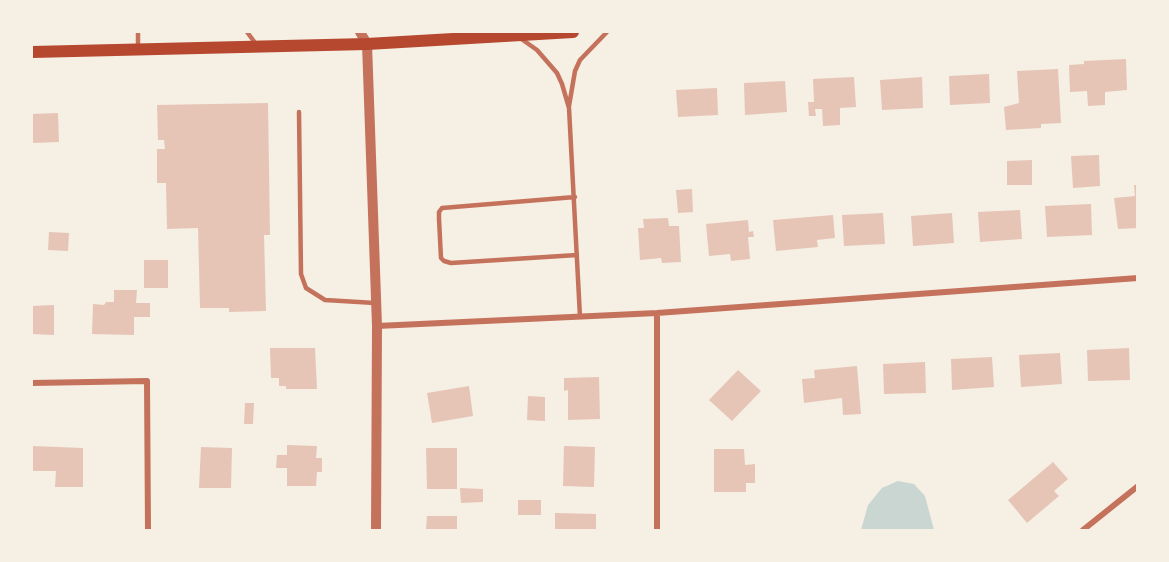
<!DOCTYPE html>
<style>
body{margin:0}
#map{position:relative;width:1169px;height:562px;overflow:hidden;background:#f6efe4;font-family:Arial,sans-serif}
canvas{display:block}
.frame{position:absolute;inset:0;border:33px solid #f6efe4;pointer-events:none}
</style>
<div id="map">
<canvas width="1169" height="562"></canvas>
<div class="frame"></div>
</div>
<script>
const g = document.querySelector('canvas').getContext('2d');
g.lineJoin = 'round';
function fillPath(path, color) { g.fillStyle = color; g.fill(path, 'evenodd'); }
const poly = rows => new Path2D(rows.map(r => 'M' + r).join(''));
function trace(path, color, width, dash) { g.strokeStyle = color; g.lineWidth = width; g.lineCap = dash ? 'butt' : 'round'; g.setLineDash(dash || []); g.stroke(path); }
const water = poly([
 [898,481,914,484,925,496,934,530,861,530,868,505,882,488]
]);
const building = poly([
 [1126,59,1127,90,1105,92,1105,105,1088,106,1087,91,1070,92,1069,65,1084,64,1084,61],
 [1058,69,1061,123,1041,124,1041,128,1006,130,1004,107,1019,103,1017,71],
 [989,74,990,103,950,105,949,76],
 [854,77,856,107,840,108,840,125,823,126,822,109,815,109,816,116,809,116,808,102,814,102,813,79],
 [922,77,923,108,882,110,880,80],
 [785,81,787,112,745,115,744,83],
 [717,88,718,115,678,117,676,90],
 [268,103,270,235,264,235,266,311,229,312,229,308,200,308,198,228,167,229,166,183,157,183,157,149,165,149,164,140,158,140,157,105],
 [58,113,59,142,32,143,32,114],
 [1099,155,1100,186,1073,188,1071,156],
 [1032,160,1032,185,1007,185,1007,161],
 [1134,185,1138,185,1138,228,1118,229,1114,198,1135,196],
 [692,189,693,212,678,213,676,190],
 [1091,204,1092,235,1047,237,1045,206],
 [1020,210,1022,239,980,242,978,212],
 [883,213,885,244,844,246,842,215],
 [952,213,954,243,913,246,911,216],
 [833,215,835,238,817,240,818,247,776,251,773,220],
 [668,218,669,226,679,226,681,262,662,263,661,258,640,260,638,228,644,228,643,219],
 [748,220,749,232,753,231,754,237,748,237,750,259,731,261,730,254,709,256,706,224],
 [49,232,69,233,68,251,48,250],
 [144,260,168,260,168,288,144,288],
 [114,290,137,290,136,303,150,303,150,317,134,317,134,335,92,334,93,304,104,305,106,302,114,302],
 [54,305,54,335,32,334,32,306],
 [270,348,315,348,317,389,286,389,286,386,279,386,279,378,271,378],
 [1129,348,1130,380,1088,381,1087,350],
 [1060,353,1062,384,1021,387,1019,355],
 [992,357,994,387,952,390,951,359],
 [925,362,926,393,884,394,883,364],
 [857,366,861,414,843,415,842,398,804,403,802,379,815,378,814,370],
 [738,370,761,391,732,421,709,400],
 [599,377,600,419,568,420,568,390,564,391,564,378],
 [469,386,473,416,432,423,427,393],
 [528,396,545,397,545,421,527,420],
 [245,403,254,403,253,424,244,424],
 [287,445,317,446,316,458,322,458,322,472,317,472,316,486,287,486,287,468,276,468,277,455,287,455],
 [32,446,83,448,83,487,55,487,56,471,32,471],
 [564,446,595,447,594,487,563,486],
 [201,447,232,448,231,488,199,488],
 [426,448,457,448,457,489,427,489],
 [714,449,744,449,745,465,755,464,755,483,746,483,746,492,714,492],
 [1053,462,1068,479,1054,491,1059,496,1027,523,1008,500],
 [460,488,483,489,483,502,461,503],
 [518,500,541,500,541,515,518,515],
 [555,513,596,514,596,530,555,530],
 [427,516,457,516,457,530,426,530]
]);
const service = poly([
 [247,32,256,44],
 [520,38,537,50,557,73,562,84,569,108,580,317],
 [138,47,138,32],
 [569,106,575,71,580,60,607,32],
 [299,112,301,274,306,288,325,300,375,303],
 [575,197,442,208,439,212,439,219,441,258,444,261,451,263,577,255]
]);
const minor = poly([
 [657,313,657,530],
 [377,326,657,313,1138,278],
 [32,383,147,381,148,530],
 [1083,530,1138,486]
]);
const tertiary = poly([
 [360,32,367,44,377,326,376,530]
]);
const secondary = poly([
 [32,52,367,44,573,32]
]);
fillPath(water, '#c9d6d2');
fillPath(building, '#e6c5b7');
trace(service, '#c5725c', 4.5);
trace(minor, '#c5725c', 6);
trace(tertiary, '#c5725c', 10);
trace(secondary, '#b5482f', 12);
</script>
